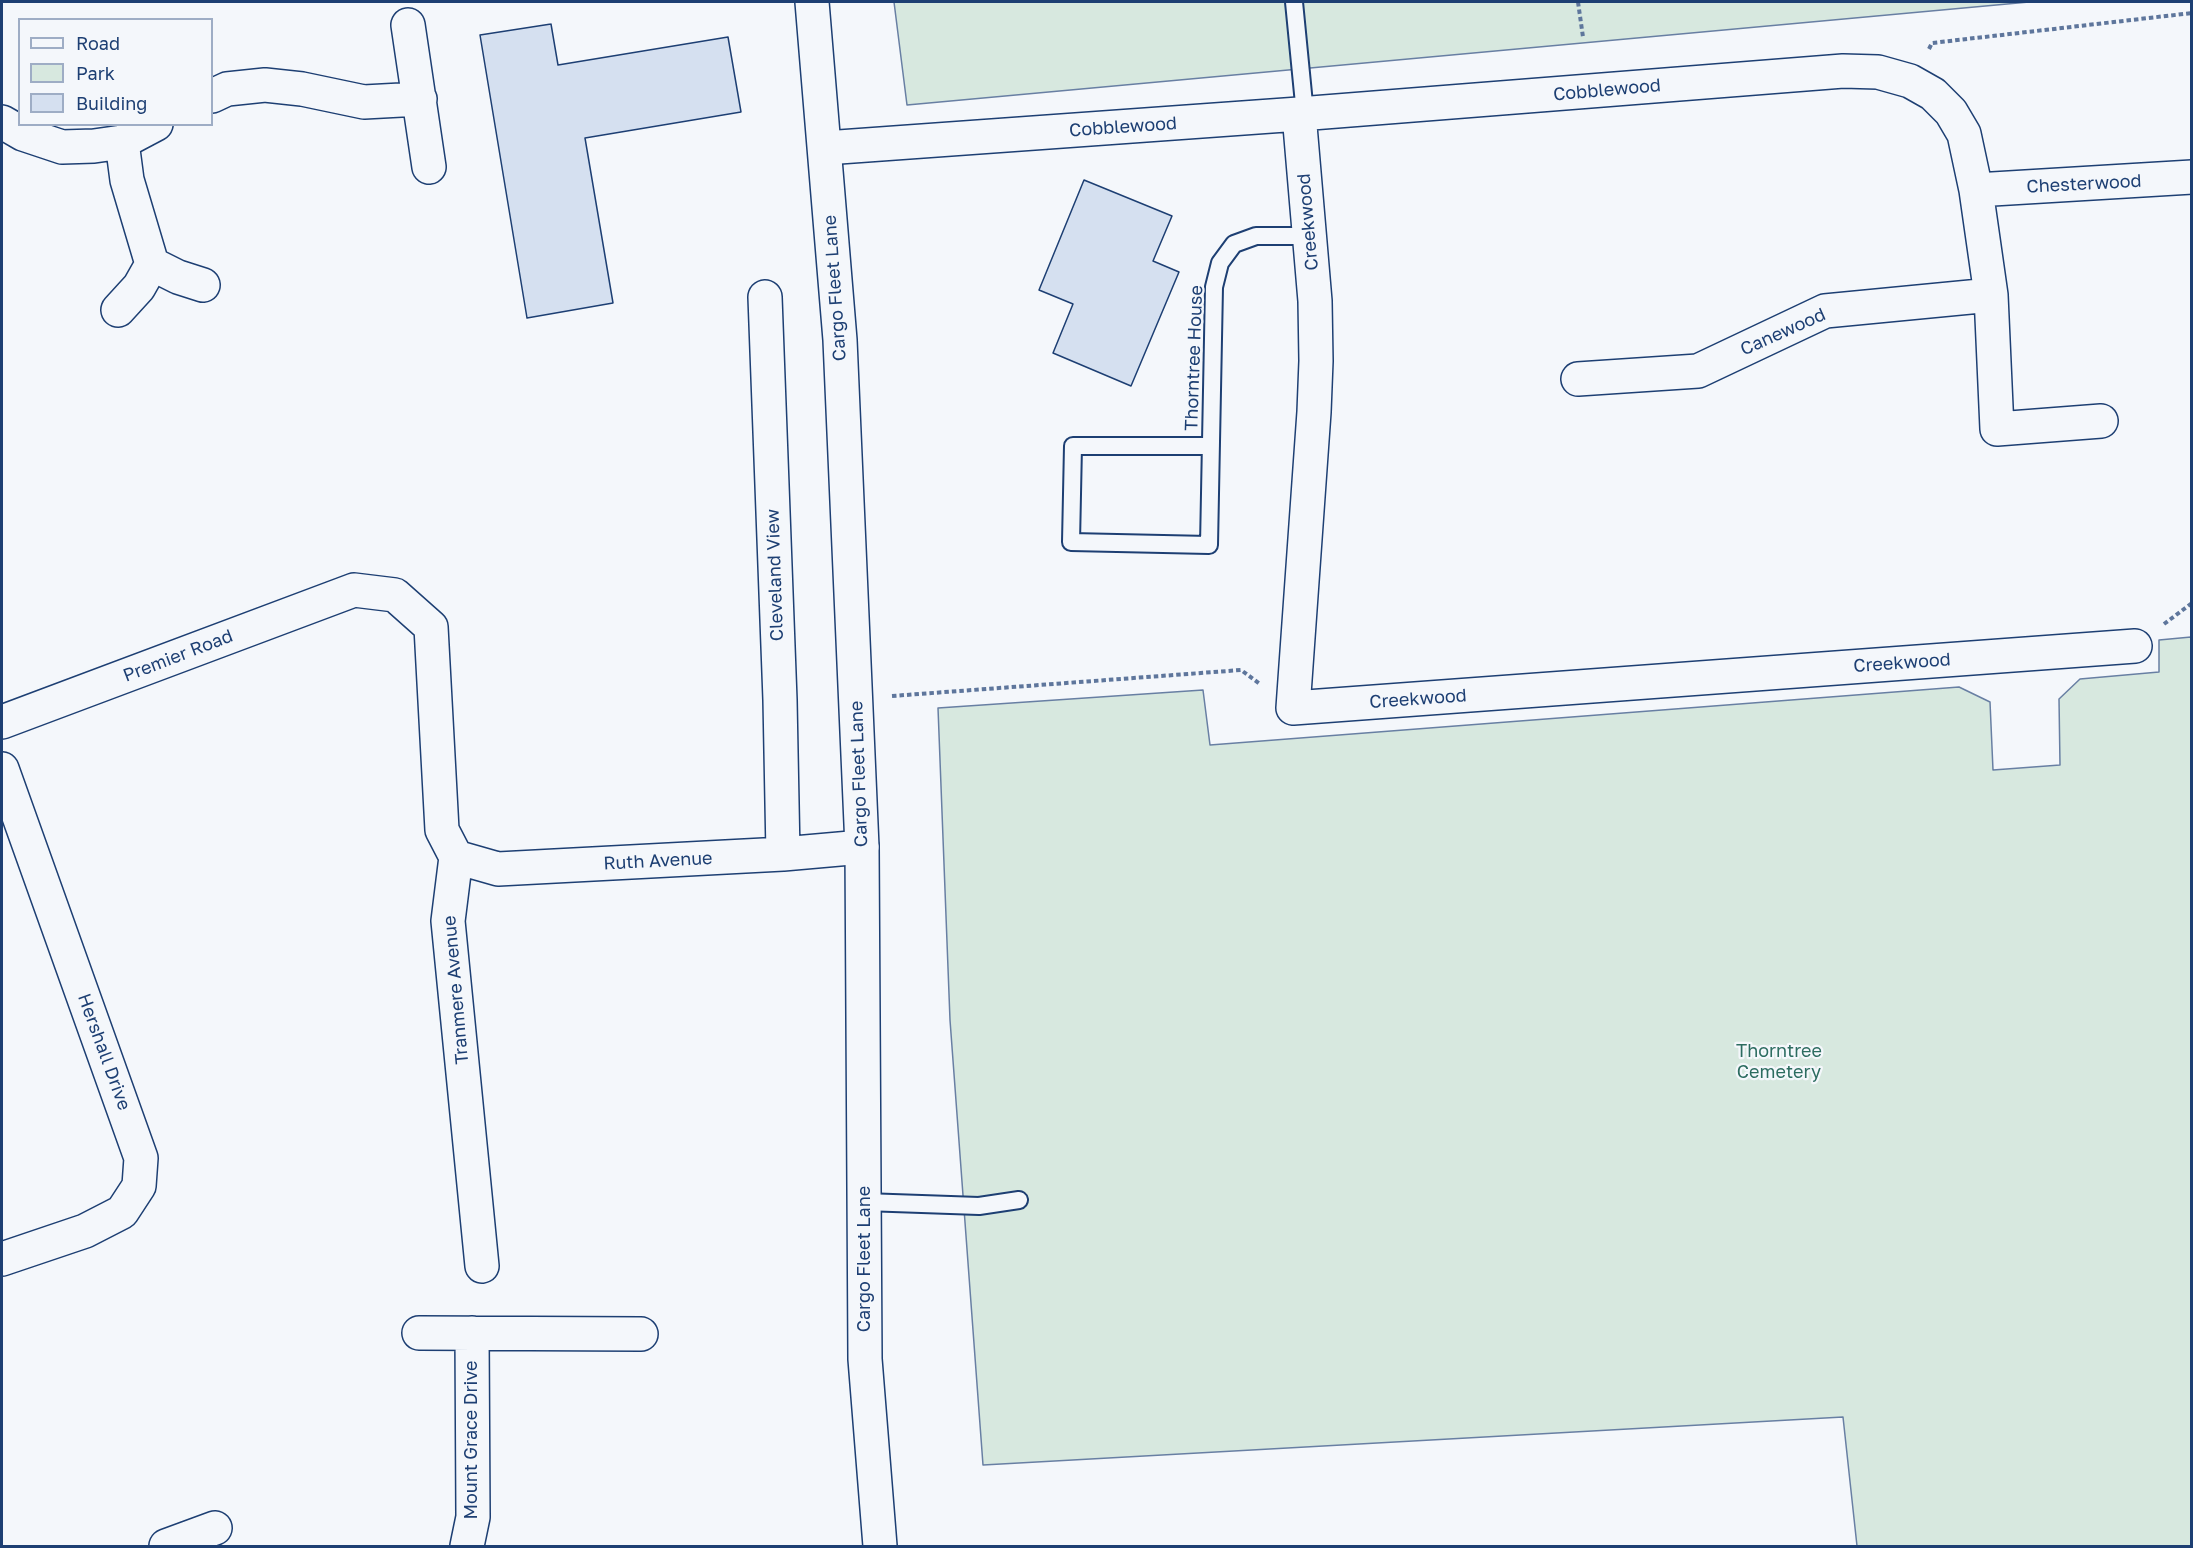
<!DOCTYPE html>
<style>
body{margin:0}
#map{position:relative;width:2193px;height:1548px;overflow:hidden;background:#f4f7fb;font-family:"Golos Text",sans-serif}
canvas{display:block}
.frame{position:absolute;inset:0;border:3px solid #1d3f73;pointer-events:none}
.legend{position:absolute;left:18px;top:18px;width:195px;height:108px;box-sizing:border-box;background:#f4f7fb;border:2px solid #9eadc5;margin:0;padding:8px 10px;list-style:none;font-size:18px;color:#1d3f73}
.legend li{display:flex;align-items:center;gap:12px;height:30px}
.legend b{width:30px;border:2px solid #9eadc5}
</style>
<div id="map">
<canvas width="2193" height="1548"></canvas>
<div class="frame"></div>
<ul class="legend">
<li><b style="height:8px;background:#f4f7fb"></b>Road</li>
<li><b style="height:16px;background:#d7e8df"></b>Park</li>
<li><b style="height:16px;background:#d5e0f0"></b>Building</li>
</ul>
</div>
<script>
const g = document.querySelector('canvas').getContext('2d');
g.lineJoin = 'round';
function fillPath(path, color) { g.fillStyle = color; g.fill(path, 'evenodd'); }
const poly = rows => new Path2D(rows.map(r => 'M' + r).join(''));
function trace(path, color, width, dash) { g.strokeStyle = color; g.lineWidth = width; g.lineCap = dash ? 'butt' : 'round'; g.setLineDash(dash || []); g.stroke(path); }
function drawText(font, color, halo, rows, align = 'center') {
  g.font = font + ' "Golos Text",sans-serif'; g.lineWidth = 4.5; g.setLineDash([]); g.textBaseline = 'middle'; g.strokeStyle = halo; g.fillStyle = color; for (const [text, x, y, turn = 0] of rows) {
    g.save(); g.translate(x, y); g.rotate((+turn || 0) * Math.PI / 180); g.textAlign = isNaN(turn) ? turn : align; if (halo) g.strokeText(text, 0, 0); g.fillText(text, 0, 0); g.restore();
  }
}
const green = poly([
 [894,2,2029,2,907,105,894,2],
 [2191,637,2191,1546,1857,1546,1843,1417,983,1465,950,1020,938,708,1203,690,1210,745,1959,687,1990,702,1993,770,2060,765,2059,699,2080,679,2159,672,2159,640,2191,637]
]);
const building = poly([
 [551,24,558,65,728,37,741,112,585,138,613,303,527,318,480,35,551,24],
 [1084,180,1172,216,1153,261,1179,272,1131,386,1053,353,1073,304,1039,290,1084,180]
]);
const path = poly([
 [1578,2,1583,37],
 [1929,49,1932,43,2192,13],
 [2164,624,2192,603],
 [892,696,1241,670,1260,684]
]);
const service = poly([
 [1294,2,1305,114],
 [1211,446,1073,446,1071,542,1209,545,1214,287,1220,263,1234,244,1256,236,1309,236],
 [864,1202,979,1206,1019,1200]
]);
const minor = poly([
 [408,25,429,167],
 [212,96,227,89,265,85,302,89,364,102,420,99],
 [1299,114,1315,301,1316,361,1314,412,1293,708,2135,646],
 [2,122,23,134,62,147,94,146,122,142,156,124],
 [825,148,1299,114,1843,71,1878,72,1910,81,1933,94,1951,112,1964,134,1976,190,1991,295,1997,429,2101,421],
 [1976,190,2192,177],
 [152,264,178,277,203,285],
 [765,297,780,700,783,854],
 [118,310,139,287,152,264,127,180,122,142],
 [1578,379,1698,371,1825,311,1991,295],
 [2,722,354,590,395,595,431,627,442,830,456,857,448,921,482,1266],
 [2,769,141,1158,139,1186,122,1212,85,1231,2,1259],
 [456,857,498,869,783,854,862,847],
 [419,1333,641,1334],
 [166,1546,215,1528],
 [467,1546,473,1517,472,1333]
]);
const primary = poly([
 [812,2,840,340,862,847,865,1359,880,1546]
]);
const streetNames = [
 ["Cobblewood",1607,90,-5],
 ["Cobblewood",1123,127,-4],
 ["Chesterwood",2084,184,-3],
 ["Creekwood",1308,222,-95],
 ["Cargo Fleet Lane",835,288,-94],
 ["Canewood",1783,332,-24],
 ["Thorntree House",1194,358,-88],
 ["Cleveland View",775,575,-92],
 ["Premier Road",178,656,-21],
 ["Creekwood",1902,663,-4],
 ["Creekwood",1418,699,-4],
 ["Cargo Fleet Lane",859,774,-92],
 ["Ruth Avenue",658,861,-3],
 ["Tranmere Avenue",456,990,-95],
 ["Hershall Drive",104,1052,70],
 ["Cargo Fleet Lane",864,1259,-90],
 ["Mount Grace Drive",471,1440,-90]
];
const parkNames = [
 ["Thorntree",1779,1051],
 ["Cemetery",1779,1072]
];
fillPath(green, '#d7e8df');
trace(green, '#687fa3', 1.5);
fillPath(building, '#d5e0f0');
trace(building, '#1d3f73', 1.5);
trace(service, '#1d3f73', 20);
trace(minor, '#1d3f73', 36);
trace(primary, '#1d3f73', 36);
trace(path, '#5e769c', 4, [4.5, 3]);
trace(service, '#f4f7fb', 16);
trace(minor, '#f4f7fb', 33);
trace(primary, '#f4f7fb', 33);
drawText('18px', '#1d3f73', '#f4f7fb', streetNames);
drawText('18px', '#2c6c60', '#f4f7fb', parkNames);
</script>
